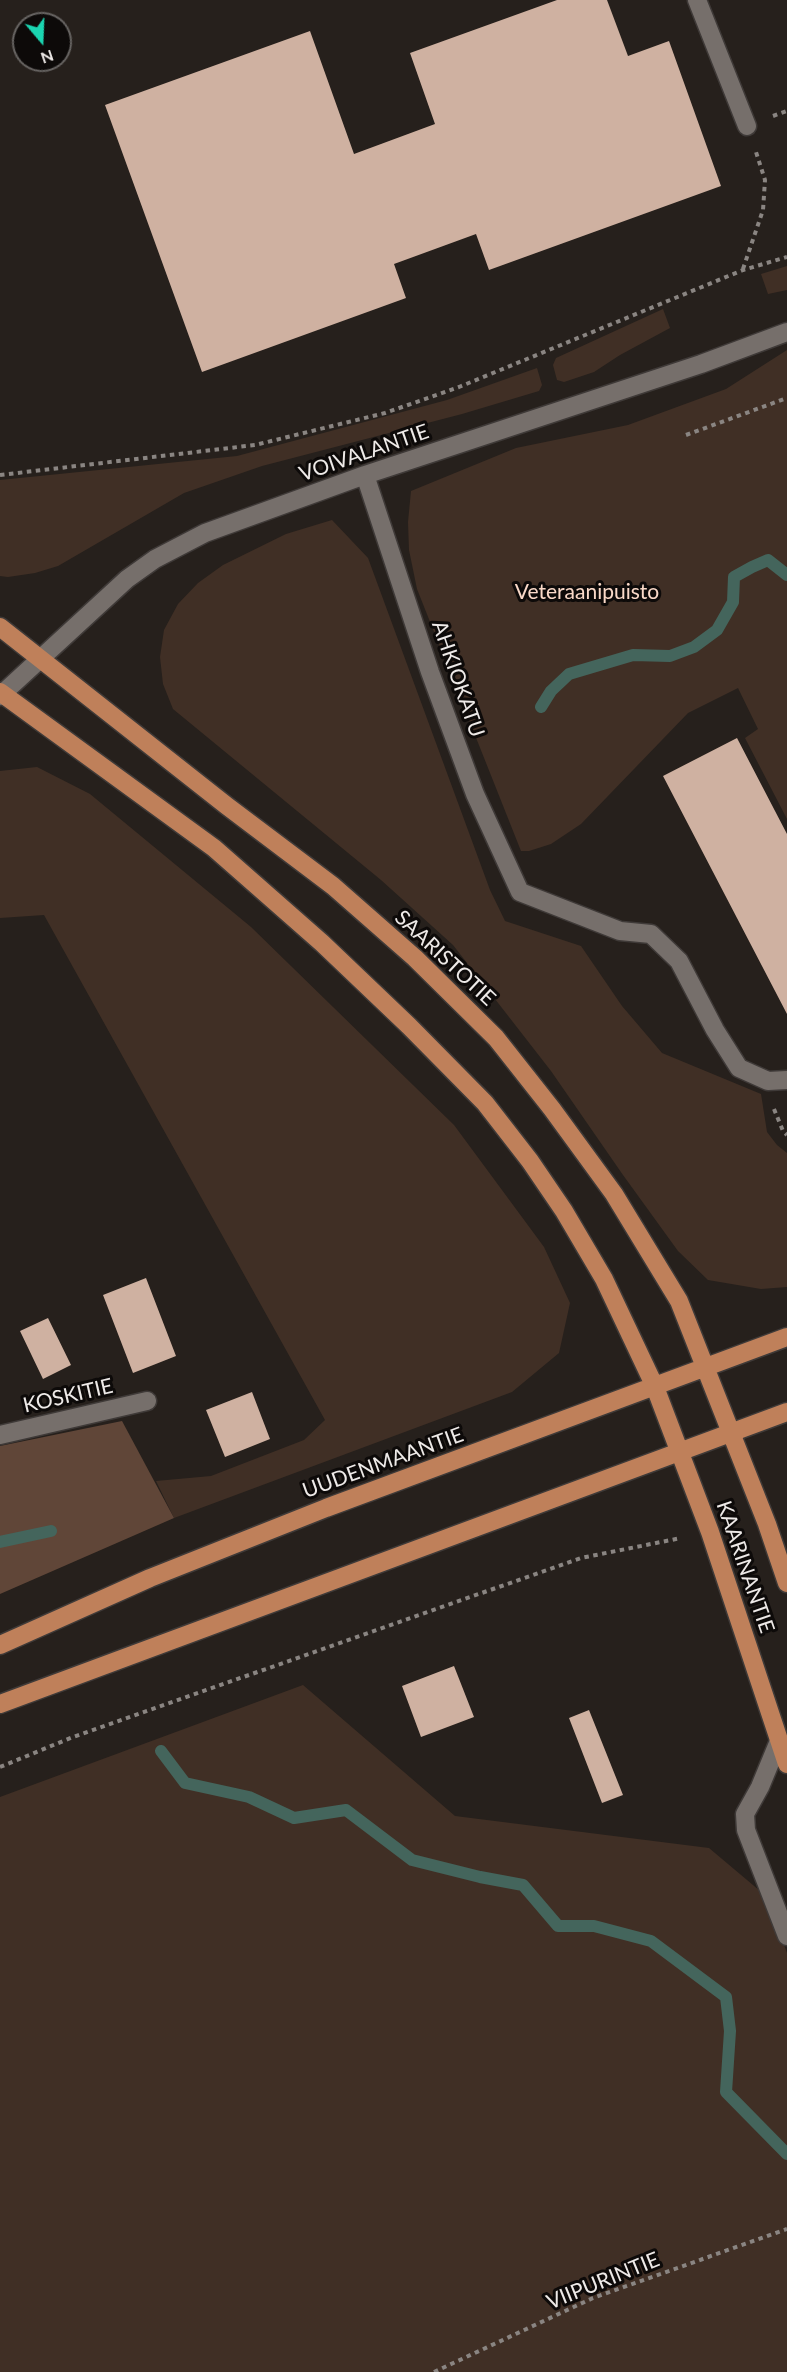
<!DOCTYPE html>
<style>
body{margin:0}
#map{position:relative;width:787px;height:2372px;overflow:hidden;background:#26201c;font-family:Lato,sans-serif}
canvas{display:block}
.north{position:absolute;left:12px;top:12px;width:60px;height:60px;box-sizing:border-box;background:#0d0a09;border:2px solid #676462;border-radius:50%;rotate:161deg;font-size:16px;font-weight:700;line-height:24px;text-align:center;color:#eeeae8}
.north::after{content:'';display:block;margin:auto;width:21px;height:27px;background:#1bd5b1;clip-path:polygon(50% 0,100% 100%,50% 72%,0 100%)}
</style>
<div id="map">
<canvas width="787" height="2372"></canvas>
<div class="north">N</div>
</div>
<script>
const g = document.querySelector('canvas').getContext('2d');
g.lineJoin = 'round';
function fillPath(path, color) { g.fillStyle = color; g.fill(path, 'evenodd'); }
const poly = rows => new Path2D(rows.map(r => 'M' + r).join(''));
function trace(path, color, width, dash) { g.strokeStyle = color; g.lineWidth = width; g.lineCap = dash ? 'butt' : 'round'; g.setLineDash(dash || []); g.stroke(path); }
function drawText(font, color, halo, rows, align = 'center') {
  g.font = font + ' Lato,sans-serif'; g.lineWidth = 6; g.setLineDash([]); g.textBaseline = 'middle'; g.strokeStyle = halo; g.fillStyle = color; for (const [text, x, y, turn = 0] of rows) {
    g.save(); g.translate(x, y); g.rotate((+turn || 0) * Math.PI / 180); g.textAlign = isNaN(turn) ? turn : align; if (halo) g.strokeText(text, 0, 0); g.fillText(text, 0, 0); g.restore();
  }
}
const green = poly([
 [787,266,787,290,768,294,761,274],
 [663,309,670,328,620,355,594,372,564,382,557,380,553,365,556,358],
 [787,350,787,819,745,738,758,729,738,688,688,713,581,824,551,844,529,851,521,851,417,589,409,550,408,522,411,491,516,448,628,425,726,389],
 [537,368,542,385,539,391,462,414,262,466,184,493,58,566,35,573,8,577,0,576,0,480,237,456,447,400],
 [332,520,368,558,490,890,505,921,581,946,622,1006,662,1053,761,1094,767,1132,777,1145,787,1153,787,1287,761,1289,708,1280,678,1251,623,1175,551,1071,453,945,381,880,173,709,163,684,160,657,164,630,178,604,198,583,223,565,286,534],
 [37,767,90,794,251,927,454,1125,544,1247,570,1303,559,1353,512,1392,174,1518,156,1481,211,1476,304,1440,325,1420,44,915,0,918,0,771],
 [303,1685,455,1816,709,1848,766,1896,787,1953,787,2372,0,2372,0,1797]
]);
const forest = poly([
 [122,1421,174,1518,0,1594,0,1446]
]);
const stream = poly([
 [541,707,551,691,569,674,633,655,670,656,694,647,717,630,733,602,734,577,752,567,768,560,787,575],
 [0,1542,51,1531],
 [161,1751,185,1783,249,1797,294,1818,346,1810,412,1860,480,1877,523,1885,558,1926,594,1926,651,1941,726,1997,730,2031,726,2092,787,2154]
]);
const building = poly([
 [557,0,607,0,628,56,669,41,721,186,489,270,476,234,394,264,406,298,202,372,105,105,310,31,354,154,435,124,410,53],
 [737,738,787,834,787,1014,663,776],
 [146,1278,176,1356,133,1373,103,1295],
 [48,1318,71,1365,43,1379,20,1331],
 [252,1392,270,1439,225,1457,206,1410],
 [454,1666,474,1717,421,1737,402,1686],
 [589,1710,623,1795,602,1803,569,1718]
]);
const path = poly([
 [773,116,787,111],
 [743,269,763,210,765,180,756,152],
 [686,435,787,398],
 [0,475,255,445,385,413,459,387,743,270,787,257],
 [774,1109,783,1131,787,1135],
 [0,1767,73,1737,581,1558,681,1538],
 [434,2372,593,2298,787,2229]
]);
const minor = poly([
 [697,0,747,126],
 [365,475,430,672,475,794,520,892,620,931,651,934,679,961,715,1030,739,1068,768,1081,787,1080],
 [0,696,127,579,155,559,205,533,365,475,701,364,787,332],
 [0,1435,147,1401],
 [779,1741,760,1787,745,1814,746,1830,787,1936]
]);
const major = poly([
 [0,627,227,806,333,886,415,958,496,1038,552,1109,614,1194,679,1301,767,1524,787,1583],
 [0,692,214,848,322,943,409,1026,485,1103,530,1161,564,1211,604,1279,655,1387,710,1532,787,1764],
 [0,1645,150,1578,326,1508,787,1337],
 [0,1704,787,1412]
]);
const streetNames = [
 ["VOIVALANTIE",364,453,-19],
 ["AHKIOKATU",458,679,71],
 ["SAARISTOTIE",445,958,43],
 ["KOSKITIE",68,1396,-13],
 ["UUDENMAANTIE",383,1463,-20],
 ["KAARINANTIE",745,1567,71],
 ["VIIPURINTIE",603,2281,-22]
];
const parkNames = [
 ["Veteraanipuisto",587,592]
];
fillPath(green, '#402f25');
fillPath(forest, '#604638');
trace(stream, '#44655c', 12);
fillPath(building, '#cfb1a1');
trace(minor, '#3f3a38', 21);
trace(major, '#3f3a38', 21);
trace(path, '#8a8582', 4, [4.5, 4.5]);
trace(minor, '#766f6b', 18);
trace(major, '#bf805a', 18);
drawText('21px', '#eeeae8', '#0d0a09', streetNames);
drawText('21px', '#fad9c8', '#0d0a09', parkNames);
</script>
